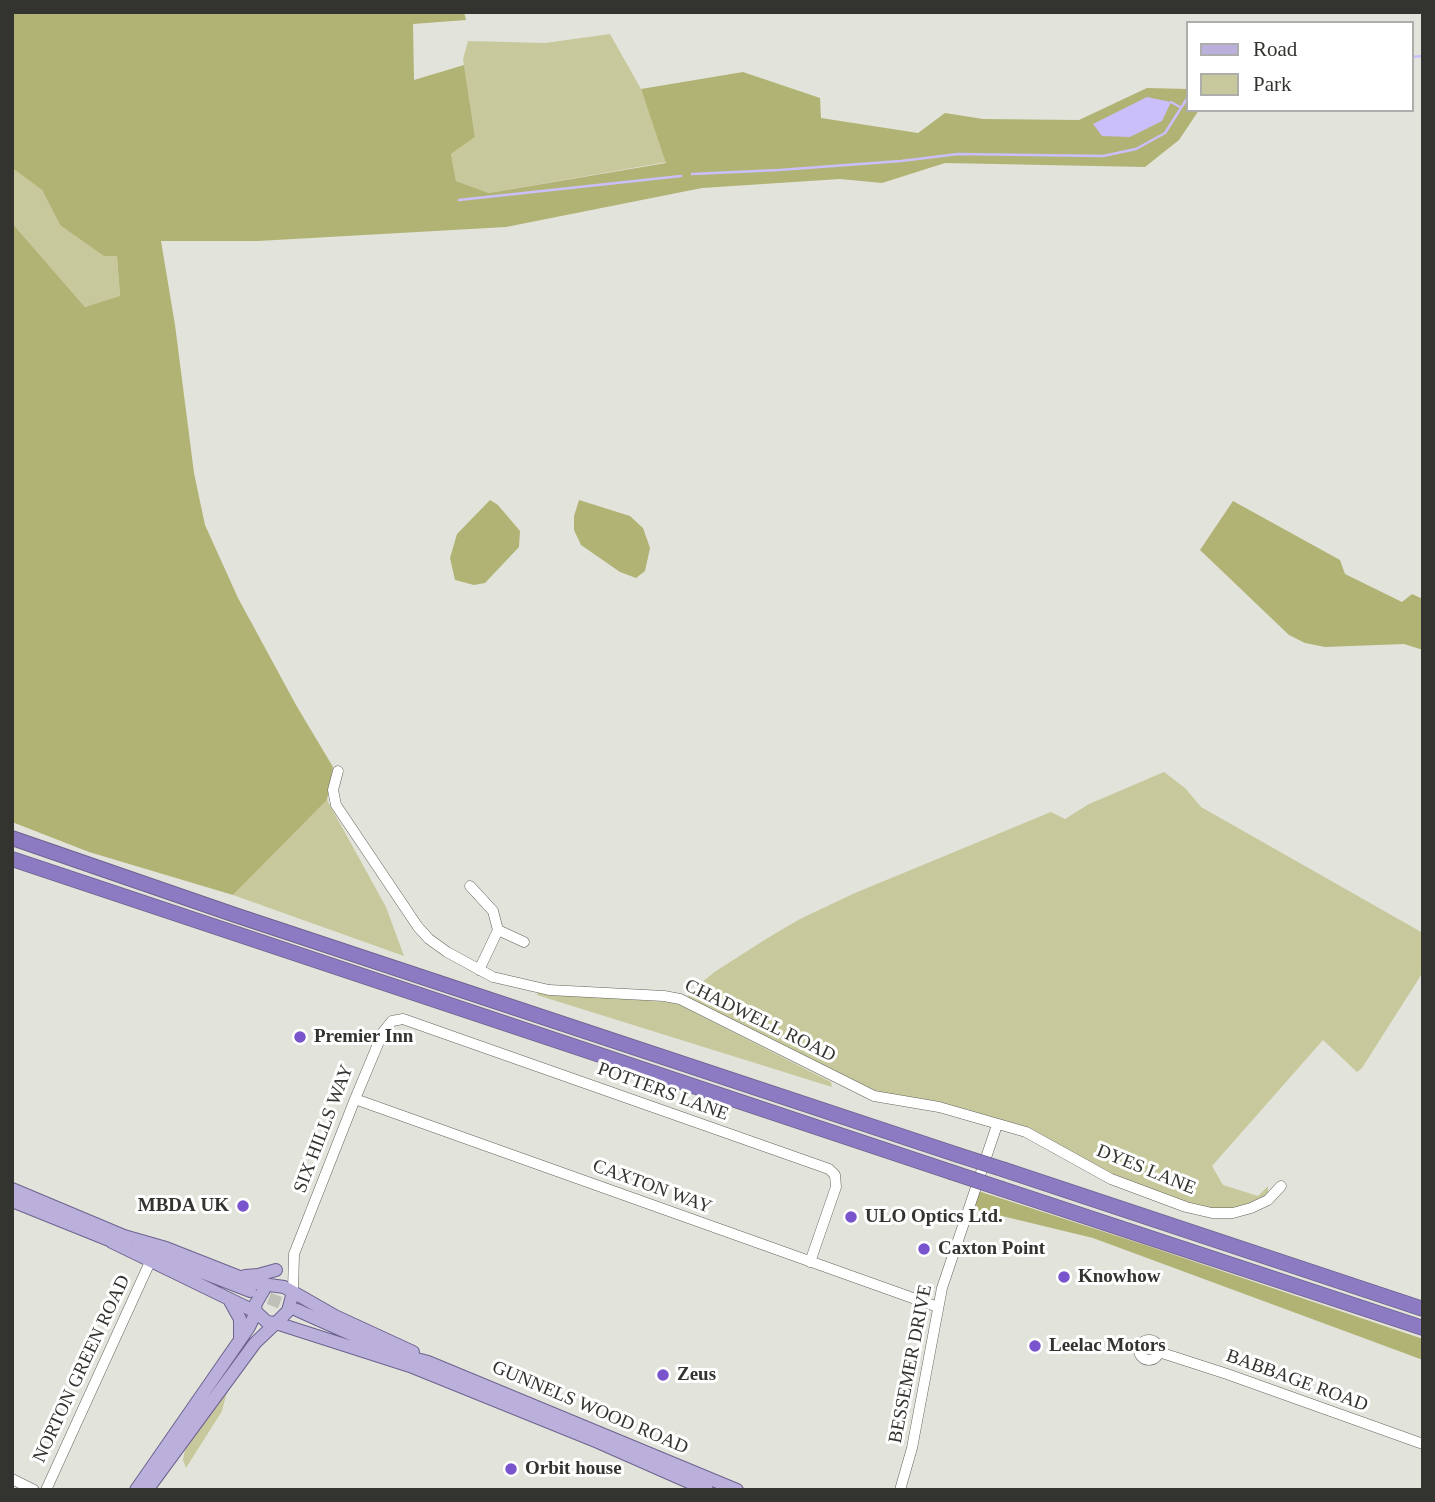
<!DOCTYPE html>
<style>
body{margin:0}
#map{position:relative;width:1435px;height:1502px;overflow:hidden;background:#e2e3da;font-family:Georgia,serif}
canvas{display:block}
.frame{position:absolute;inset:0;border:14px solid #33332f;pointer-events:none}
.legend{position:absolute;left:1186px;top:21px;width:228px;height:91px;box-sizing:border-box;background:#fff;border:2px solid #adadac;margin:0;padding:9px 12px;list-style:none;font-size:21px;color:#33332f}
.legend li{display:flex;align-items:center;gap:14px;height:35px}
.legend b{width:35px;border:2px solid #adadac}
</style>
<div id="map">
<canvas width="1435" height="1502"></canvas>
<div class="frame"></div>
<ul class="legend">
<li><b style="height:9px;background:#bab0db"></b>Road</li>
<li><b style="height:19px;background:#c7c99c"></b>Park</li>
</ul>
</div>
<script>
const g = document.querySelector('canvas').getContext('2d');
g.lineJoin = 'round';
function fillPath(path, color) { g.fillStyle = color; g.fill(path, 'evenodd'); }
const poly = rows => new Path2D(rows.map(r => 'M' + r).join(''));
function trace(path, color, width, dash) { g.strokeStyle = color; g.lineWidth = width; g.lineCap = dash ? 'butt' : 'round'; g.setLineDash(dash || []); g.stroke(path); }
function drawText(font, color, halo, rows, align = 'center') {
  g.font = font + ' Georgia,serif'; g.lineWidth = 6; g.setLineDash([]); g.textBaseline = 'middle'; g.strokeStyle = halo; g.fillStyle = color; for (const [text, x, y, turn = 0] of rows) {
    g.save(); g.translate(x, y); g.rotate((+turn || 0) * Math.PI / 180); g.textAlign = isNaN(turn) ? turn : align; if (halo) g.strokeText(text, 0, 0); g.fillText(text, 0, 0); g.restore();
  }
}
const green = poly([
 [610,34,641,89,667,162,489,193,456,181,451,154,475,137,463,59,468,41,545,43],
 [12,168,42,190,60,225,117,256,120,297,85,307,12,223],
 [1164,772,1185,788,1201,807,1423,933,1423,972,1362,1068,1357,1072,1323,1040,1212,1166,1223,1185,1258,1196,1268,1186,1268,1194,1263,1200,1231,1211,1206,1209,1153,1195,1013,1126,970,1110,875,1091,852,1082,713,1013,688,997,688,993,716,971,766,939,800,919,855,893,1051,812,1065,819,1089,804],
 [327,800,386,907,404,956,233,895],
 [538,991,676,1003,831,1082,832,1087,537,995],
 [229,1384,222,1411,186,1468,183,1460,185,1450]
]);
const forest = poly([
 [12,12,464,12,466,20,413,24,414,80,464,65,475,137,451,154,456,181,489,193,666,163,641,89,743,72,820,98,821,118,918,133,945,113,983,119,1079,120,1147,88,1188,89,1188,110,1199,110,1179,140,1145,167,945,163,882,183,840,179,702,188,506,227,258,241,161,241,175,325,194,473,205,525,238,598,296,705,333,767,327,800,233,895,89,852,12,822,12,223,85,307,120,296,117,256,104,256,60,225,42,190,12,168],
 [490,500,498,505,520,531,519,547,485,583,474,585,455,580,450,558,457,534],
 [579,500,630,516,643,528,650,548,645,571,636,578,620,572,581,545,574,530,574,516],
 [1233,501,1340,560,1345,574,1402,602,1412,594,1423,599,1423,650,1404,644,1325,647,1305,643,1289,635,1200,550],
 [978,1191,1148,1246,1423,1339,1423,1360,1093,1238,973,1209]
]);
const water = poly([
 [1147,97,1171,102,1162,121,1130,137,1102,136,1093,124]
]);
const stream = poly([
 [1412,57,1423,56],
 [1171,102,1180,107],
 [692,174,779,170,901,161,958,154,1103,156,1136,149,1165,133,1188,97],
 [459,200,681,176]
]);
const majorTunnel = poly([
 [252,1292,297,1309]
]);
const minor = poly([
 [338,771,333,790,336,805,418,927,429,939,447,952,493,977,549,990,664,996,680,999,874,1096,939,1107,1026,1132,1111,1179,1186,1207,1212,1213,1233,1213,1251,1208,1268,1200,1281,1186],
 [470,886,493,911,498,930,479,970],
 [498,930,524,942],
 [355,1099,938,1307],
 [293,1292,294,1254,355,1099,383,1032,392,1021,403,1019,829,1169,835,1175,836,1187,810,1262],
 '1139 1350a10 10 0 1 1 20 0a10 10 0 1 1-20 0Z',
 [1159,1352,1227,1374,1423,1444],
 [12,1479,34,1490],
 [46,1490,150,1262],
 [900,1490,912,1448,942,1288,997,1125]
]);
const major = poly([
 [12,1189,124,1236,166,1248,255,1283,284,1287,293,1292,288,1311,276,1323,267,1322,256,1312,255,1305,266,1286],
 [12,1201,119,1244],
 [112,1242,256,1312,249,1327,136,1490],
 [137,1247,250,1291],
 [245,1276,258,1275,276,1270],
 [293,1292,335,1316,413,1352],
 [230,1301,240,1319,240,1337],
 [297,1310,391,1352,428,1362,737,1490],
 [147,1490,255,1343,276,1323,410,1366,598,1442,707,1490]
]);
const highway = poly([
 [12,838,235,915,958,1155],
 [12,859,951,1172],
 [1005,1170,1423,1309],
 [1002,1189,1423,1328]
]);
const highwayBridge = poly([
 [958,1155,1005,1170],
 [951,1172,1002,1189]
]);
const markers = [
 [300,1037,7,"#7954cd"],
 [243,1206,7,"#7954cd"],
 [851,1217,7,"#7954cd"],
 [924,1249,7,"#7954cd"],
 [1064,1277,7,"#7954cd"],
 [1035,1346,7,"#7954cd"],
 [663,1375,7,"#7954cd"],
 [511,1469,7,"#7954cd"]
];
const streetNames = [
 ["CHADWELL ROAD",760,1021,26],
 ["POTTERS LANE",663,1092,20],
 ["SIX HILLS WAY",324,1129,-69],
 ["DYES LANE",1146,1170,22],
 ["CAXTON WAY",652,1187,20],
 ["BESSEMER DRIVE",911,1364,-79],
 ["NORTON GREEN ROAD",82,1369,-65],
 ["BABBAGE ROAD",1297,1381,20],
 ["GUNNELS WOOD ROAD",590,1408,23]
];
const poiNames = [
 ["Premier Inn",314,1037],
 ["MBDA UK",229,1206,"right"],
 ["ULO Optics Ltd.",865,1217],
 ["Caxton Point",938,1249],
 ["Knowhow",1078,1277],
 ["Leelac Motors",1049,1346],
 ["Zeus",677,1375],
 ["Orbit house",525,1469]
];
fillPath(green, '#c7c99c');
fillPath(forest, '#b1b374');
fillPath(water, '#cbbffb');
trace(stream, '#cbbffb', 2.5);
trace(majorTunnel, '#bfc0b8', 12, [12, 6]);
trace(minor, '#63645c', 11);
trace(major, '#6d628f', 14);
trace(highway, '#6d628f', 16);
trace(minor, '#fff', 10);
trace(major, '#bab0db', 12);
trace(highway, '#8c7bc3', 14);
trace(highwayBridge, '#6d628f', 16, []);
trace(highwayBridge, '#8c7bc3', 14);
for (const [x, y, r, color] of markers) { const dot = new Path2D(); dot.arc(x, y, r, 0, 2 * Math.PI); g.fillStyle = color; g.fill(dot); trace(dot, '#fff', 2.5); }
drawText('19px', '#33332f', '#fff', streetNames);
drawText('bold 19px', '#33332f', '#fff', poiNames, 'left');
</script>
